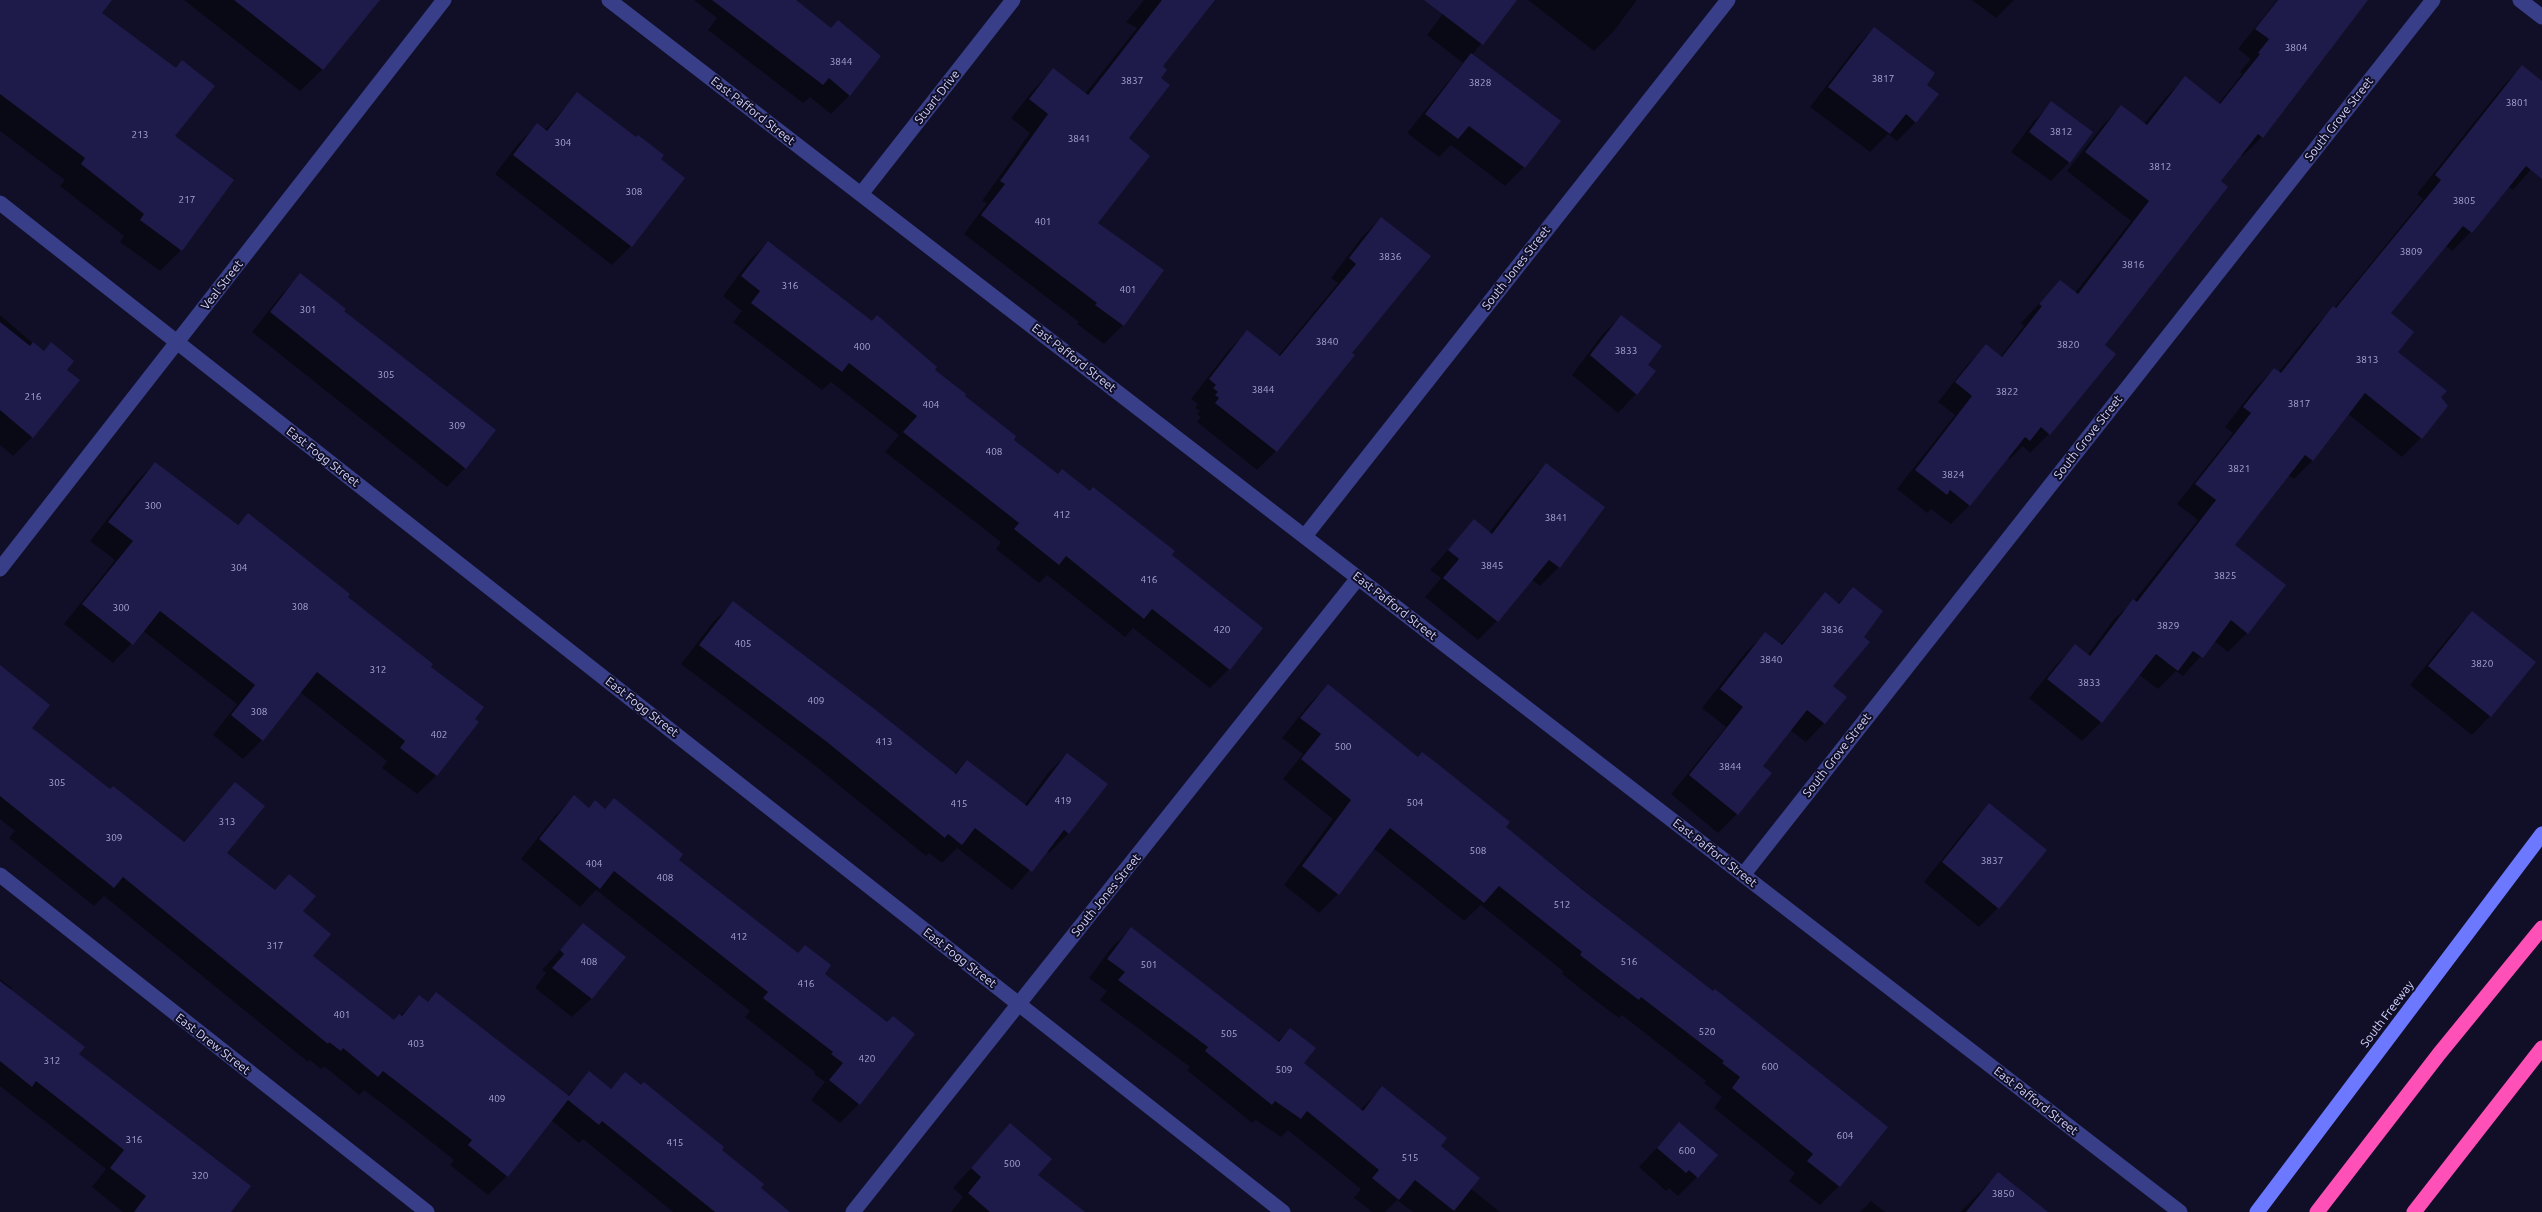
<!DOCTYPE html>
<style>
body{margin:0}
canvas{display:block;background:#100f27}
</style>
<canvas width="2542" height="1212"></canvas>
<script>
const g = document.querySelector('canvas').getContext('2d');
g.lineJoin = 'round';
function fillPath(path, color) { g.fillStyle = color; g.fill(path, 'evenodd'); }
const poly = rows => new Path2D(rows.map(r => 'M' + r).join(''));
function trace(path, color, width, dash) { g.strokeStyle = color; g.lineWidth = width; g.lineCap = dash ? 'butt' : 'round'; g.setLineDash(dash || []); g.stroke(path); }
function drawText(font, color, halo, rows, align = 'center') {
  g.font = font + ' Ubuntu,sans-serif'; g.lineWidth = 4; g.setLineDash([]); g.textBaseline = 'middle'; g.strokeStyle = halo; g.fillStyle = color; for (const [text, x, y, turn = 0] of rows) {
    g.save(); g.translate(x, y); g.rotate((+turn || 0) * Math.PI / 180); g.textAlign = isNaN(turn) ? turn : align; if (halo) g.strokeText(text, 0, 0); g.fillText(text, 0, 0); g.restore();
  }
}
const shadow = poly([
 [0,0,83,0,174,136,181,250,160,271,120,242,124,236,60,186,65,180,0,131],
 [184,0,378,0,322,70,300,91],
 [694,0,794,0,850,95,831,114,810,97,803,103,708,30,717,18],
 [1144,0,1214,0,1161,66,1160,78,1127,138,1096,223,1123,325,1104,344,1077,324,1079,322,964,234,987,203,982,201,1030,133,1011,118,1034,89,1053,70,1085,94,1137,28,1126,22],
 [1453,0,1516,0,1472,55,1524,167,1505,186,1451,145,1439,157,1407,133,1463,63,1427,35],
 [1528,0,1637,0,1613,32,1594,51],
 [1972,0,2014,0,1996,18],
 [2277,0,2367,0,2262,137,2243,156,2240,154,2219,181,2103,345,2049,434,2030,453,2023,446,2010,459,2008,457,1970,505,1951,524,1931,509,1927,513,1897,489,1955,415,1938,402,1967,365,1986,346,2000,357,2024,326,2021,323,2060,281,2075,293,2131,221,2067,171,2103,125,2121,107,2144,124,2166,97,2185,78,2218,104,2242,74,2240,72,2251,59,2238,49],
 [1874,28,1926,85,1916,122,1897,141,1888,134,1870,152,1810,107,1856,47],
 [2522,67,2542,83,2542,157,2513,190,2508,186,2471,232,2452,251,2445,245,2390,313,2397,352,2439,397,2421,438,2402,457,2348,414,2312,461,2294,479,2288,475,2233,546,2247,633,2228,652,2214,641,2183,676,2176,671,2158,689,2138,674,2101,722,2082,741,2029,698,2056,665,2075,646,2087,656,2114,619,2134,601,2198,520,2177,504,2233,433,2225,427,2255,388,2274,369,2278,373,2315,326,2334,308,2368,267,2423,199,2417,194,2503,86],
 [577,94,659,159,631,246,612,265,495,174,518,144,537,125,545,130],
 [2052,103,2069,162,2051,181,2011,152,2033,122],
 [1381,218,1351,353,1353,356,1276,451,1257,470,1197,422,1201,417,1197,414,1200,411,1195,408,1198,404,1191,399,1228,351,1247,332,1278,356,1338,283,1331,278,1362,237],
 [768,242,933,370,1012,440,1170,556,1261,628,1229,669,1210,688,1133,628,1125,637,1047,575,1039,583,996,549,1001,542,885,452,899,435,831,382,822,390,733,322,742,311,723,296,749,261],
 [301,275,342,311,465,468,447,487,252,332,282,294],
 [0,315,43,352,51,344,65,370,78,380,32,437,13,456,0,445],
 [1621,316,1647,365,1636,394,1618,413,1572,375,1602,335],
 [155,463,237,525,248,514,429,667,477,722,436,776,417,794,382,768,387,761,300,692,262,740,243,759,213,735,237,704,143,631,113,663,64,624,115,560,90,541,136,482],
 [1546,465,1559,567,1540,586,1531,579,1497,621,1478,640,1425,597,1441,578,1430,570,1474,521,1489,533,1528,483],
 [1853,589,1824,723,1806,742,1790,730,1761,766,1737,814,1718,833,1671,794,1726,727,1702,708,1746,652,1765,634,1780,645,1825,594,1837,604],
 [733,603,954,774,967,761,1024,806,1048,773,1067,754,1106,784,1068,834,1049,853,1047,850,1012,890,957,848,942,863,929,853,926,856,808,760,681,664,714,621],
 [2472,613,2490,716,2472,735,2410,685,2453,632],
 [0,668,30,728,109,791,183,842,235,783,225,853,274,891,289,876,301,911,311,957,394,1021,420,997,427,1003,436,994,567,1096,589,1073,610,1089,625,1074,720,1151,759,1188,764,1212,673,1212,583,1139,579,1143,551,1120,507,1176,488,1195,450,1165,454,1160,392,1111,364,1090,359,1095,324,1066,321,1069,310,1060,308,1062,104,896,94,906,9,838,15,831,0,819],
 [1328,686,1713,993,1839,1186,1820,1205,1789,1181,1795,1173,1714,1108,1722,1097,1704,1083,1706,1081,1622,1015,1619,1018,1596,1001,1562,974,1564,972,1481,905,1464,921,1373,848,1338,894,1319,913,1284,885,1333,819,1283,779,1303,754,1282,738,1309,704],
 [574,797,588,809,595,802,604,810,614,799,677,860,887,1023,859,1104,840,1123,811,1100,825,1082,814,1074,815,1072,745,1017,750,1011,596,890,580,907,521,859,555,816],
 [1989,805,1998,908,1979,927,1924,882,1970,824],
 [583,924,624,957,591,999,572,1017,535,988,546,973,542,970],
 [1131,929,1277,1042,1290,1030,1302,1063,1360,1110,1382,1088,1439,1146,1470,1188,1500,1212,1413,1212,1397,1200,1385,1212,1372,1212,1354,1198,1361,1189,1288,1130,1281,1137,1256,1120,1252,1123,1187,1070,1190,1067,1100,1000,1107,991,1089,978,1112,947],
 [0,979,12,988,10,991,77,1054,229,1212,123,1212,92,1187,106,1169,0,1086],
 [1680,1123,1697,1177,1678,1196,1669,1188,1666,1191,1639,1167],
 [1010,1125,1036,1175,1083,1212,951,1212,963,1197,953,1188],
 [1998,1174,2046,1212,1960,1212],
 [1871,1201,1885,1212,1860,1212]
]);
const building = poly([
 [0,0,112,0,102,13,176,68,182,60,215,86,175,136,234,180,182,251,140,220,144,214,81,164,85,158,0,94],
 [234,0,380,0,323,70],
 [712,0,796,0,831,28,838,20,881,56,850,96,829,78,823,85],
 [1162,0,1215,0,1163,66,1167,70,1161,78,1170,85,1129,138,1150,156,1098,223,1164,270,1124,326,1095,305,1097,303,981,215,1005,184,1000,181,1048,114,1029,99,1053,68,1088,95],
 [1424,0,1517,0,1483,45],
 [2278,0,2368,0,2263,138,2258,134,2221,181,2228,187,2105,345,2116,354,2050,435,2041,427,2030,441,2025,437,1970,506,1950,490,1947,495,1915,470,1972,396,1955,382,1986,344,2002,357,2042,306,2039,304,2060,280,2078,294,2149,201,2085,152,2121,105,2147,125,2185,76,2220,104,2260,54,2258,53,2269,39,2255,29],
 [1874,27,1935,73,1927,85,1939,94,1916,123,1906,114,1890,134,1828,87],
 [1471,53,1561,121,1525,168,1469,126,1458,139,1425,114],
 [2522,65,2542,81,2542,179,2526,166,2472,233,2463,226,2391,313,2414,332,2398,352,2447,391,2441,397,2448,406,2422,439,2365,393,2313,461,2305,455,2235,545,2286,585,2248,634,2231,620,2203,658,2193,651,2178,671,2156,654,2102,723,2047,679,2075,644,2090,656,2133,599,2137,602,2216,500,2195,484,2251,413,2243,407,2274,368,2281,373,2333,306,2336,308,2386,247,2441,180,2435,175],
 [577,92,636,137,638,135,664,155,661,159,685,178,632,247,513,155,537,123,547,131],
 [2051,101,2093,132,2070,163,2029,132],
 [1381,217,1431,256,1352,353,1355,355,1277,452,1215,403,1219,398,1215,395,1218,392,1213,388,1216,385,1209,379,1247,330,1280,356,1356,264,1349,258],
 [768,241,872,321,877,315,937,367,935,370,966,394,965,396,1016,436,1014,440,1058,474,1062,469,1090,491,1093,487,1175,551,1172,555,1263,628,1230,670,1152,609,1144,619,1066,556,1059,565,1014,529,1019,523,903,432,917,416,849,363,842,372,751,303,760,291,741,276],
 [300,273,346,309,344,311,496,430,466,469,270,312],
 [1621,315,1662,346,1648,365,1656,371,1637,395,1590,355],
 [0,322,30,346,33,342,44,351,51,342,74,361,67,370,80,380,33,438,0,410],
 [155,462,238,525,248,513,350,594,348,597,433,664,431,667,484,707,475,719,479,722,437,776,400,748,405,741,317,672,263,741,231,715,255,685,160,611,133,645,82,604,133,541,108,522],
 [1546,463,1605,507,1560,568,1549,560,1498,622,1443,578,1459,559,1448,550,1474,519,1492,534],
 [1853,587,1883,611,1864,637,1870,642,1833,686,1847,697,1825,724,1807,710,1763,766,1772,773,1738,815,1689,775,1743,707,1720,689,1765,632,1782,645,1825,592,1839,604],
 [733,601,877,711,956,774,967,760,1027,806,1067,753,1108,784,1069,834,1064,830,1032,872,975,828,962,845,948,834,945,838,827,742,699,645],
 [2472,611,2536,662,2491,717,2428,666],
 [0,665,50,705,32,728,110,789,113,786,184,842,235,782,265,806,227,853,275,890,289,874,316,896,303,911,331,934,313,956,394,1020,399,1014,402,1016,419,995,428,1002,436,992,569,1096,589,1071,611,1089,625,1072,641,1085,644,1082,724,1147,722,1150,764,1184,761,1188,790,1212,715,1212,602,1121,599,1125,568,1100,508,1177,468,1145,472,1140,383,1071,378,1077,343,1048,341,1051,329,1042,328,1044,123,877,114,888,0,796],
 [1328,684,1418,757,1422,752,1439,765,1510,822,1506,827,1583,890,1713,991,1715,989,1888,1127,1840,1187,1807,1161,1813,1154,1732,1088,1740,1077,1722,1063,1724,1061,1641,997,1639,1000,1615,982,1580,955,1582,952,1499,886,1484,903,1390,828,1339,895,1302,866,1351,800,1301,759,1321,734,1300,718],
 [574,795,589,808,595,800,605,809,614,798,683,854,679,860,798,953,805,945,831,965,825,974,887,1022,893,1016,915,1034,860,1105,829,1080,843,1063,831,1054,833,1052,763,998,768,992,614,871,600,889,539,839],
 [1989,803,2047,850,1999,909,1942,862],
 [583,923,626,957,592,999,552,968,564,954,560,950],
 [1131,927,1279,1042,1290,1028,1316,1048,1304,1063,1363,1111,1382,1086,1447,1138,1441,1146,1480,1178,1454,1211,1415,1180,1399,1200,1372,1178,1379,1170,1307,1111,1301,1119,1275,1101,1272,1105,1205,1051,1208,1047,1118,980,1125,972,1107,959],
 [0,981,85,1047,79,1054,251,1186,231,1212,134,1212,146,1196,110,1168,124,1150,36,1081,32,1087,0,1061],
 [1679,1122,1718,1155,1698,1178,1689,1170,1686,1173,1657,1148],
 [1010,1123,1052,1159,1038,1175,1085,1212,990,1212,968,1193,981,1177,971,1168],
 [1998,1172,2048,1212,1966,1212]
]);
const street = poly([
 [609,0,2180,1212],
 [2520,0,2542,17],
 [861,194,1013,0],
 [0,203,1283,1212],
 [1305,536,1728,0],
 [0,569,444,0],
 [0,875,427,1212],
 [1743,875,2433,0],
 [853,1212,1358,578]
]);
const secondary = poly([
 [2257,1212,2542,834]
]);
const highway = poly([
 [2317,1212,2439,1054,2542,928],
 [2414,1212,2542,1048]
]);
const numberNames = [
 ["3804",2296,48],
 ["3844",841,62],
 ["3817",1883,79],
 ["3837",1132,81],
 ["3828",1480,83],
 ["3801",2517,103],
 ["3812",2061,132],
 ["213",140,135],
 ["3841",1079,139],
 ["304",563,143],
 ["3812",2160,167],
 ["308",634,192],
 ["217",187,200],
 ["3805",2464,201],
 ["401",1043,222],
 ["3809",2411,252],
 ["3836",1390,257],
 ["3816",2133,265],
 ["316",790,286],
 ["401",1128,290],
 ["301",308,310],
 ["3840",1327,342],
 ["3820",2068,345],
 ["400",862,347],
 ["3833",1626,351],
 ["3813",2367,360],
 ["305",386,375],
 ["3844",1263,390],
 ["3822",2007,392],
 ["216",33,397],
 ["3817",2299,404],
 ["404",931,405],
 ["309",457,426],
 ["408",994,452],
 ["3821",2239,469],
 ["3824",1953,475],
 ["300",153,506],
 ["412",1062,515],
 ["3841",1556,518],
 ["3845",1492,566],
 ["304",239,568],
 ["3825",2225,576],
 ["416",1149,580],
 ["308",300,607],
 ["300",121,608],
 ["3829",2168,626],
 ["420",1222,630],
 ["3836",1832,630],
 ["405",743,644],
 ["3840",1771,660],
 ["3820",2482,664],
 ["312",378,670],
 ["3833",2089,683],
 ["409",816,701],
 ["308",259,712],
 ["402",439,735],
 ["413",884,742],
 ["500",1343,747],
 ["3844",1730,767],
 ["305",57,783],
 ["419",1063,801],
 ["504",1415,803],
 ["415",959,804],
 ["313",227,822],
 ["309",114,838],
 ["508",1478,851],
 ["3837",1992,861],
 ["404",594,864],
 ["408",665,878],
 ["512",1562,905],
 ["412",739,937],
 ["317",275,946],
 ["408",589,962],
 ["516",1629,962],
 ["501",1149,965],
 ["416",806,984],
 ["401",342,1015],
 ["520",1707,1032],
 ["505",1229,1034],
 ["403",416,1044],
 ["420",867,1059],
 ["312",52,1061],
 ["600",1770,1067],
 ["509",1284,1070],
 ["409",497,1099],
 ["604",1845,1136],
 ["316",134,1140],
 ["415",675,1143],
 ["600",1687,1151],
 ["515",1410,1158],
 ["500",1012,1164],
 ["320",200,1176],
 ["3850",2003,1194]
];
const streetNames = [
 ["Stuart Drive",937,97,-52],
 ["East Pafford Street",753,111,38],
 ["South Grove Street",2339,119,-52],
 ["South Jones Street",1516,268,-52],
 ["Veal Street",222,285,-52],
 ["East Pafford Street",1074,358,38],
 ["South Grove Street",2088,437,-52],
 ["East Fogg Street",323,457,38],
 ["East Pafford Street",1395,606,38],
 ["East Fogg Street",642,707,38],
 ["South Grove Street",1837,755,-52],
 ["East Pafford Street",1715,853,38],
 ["South Jones Street",1106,895,-51],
 ["East Fogg Street",960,958,38],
 ["South Freeway",2387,1014,-53],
 ["East Drew Street",213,1044,38],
 ["East Pafford Street",2036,1101,38]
];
fillPath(shadow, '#0007');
fillPath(building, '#1e1a49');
trace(street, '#383e87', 15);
trace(secondary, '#6c78ff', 15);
trace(highway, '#ff50b7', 15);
drawText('10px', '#a7a6d2', null, numberNames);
drawText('12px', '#d5d5ff', '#100f27', streetNames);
</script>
